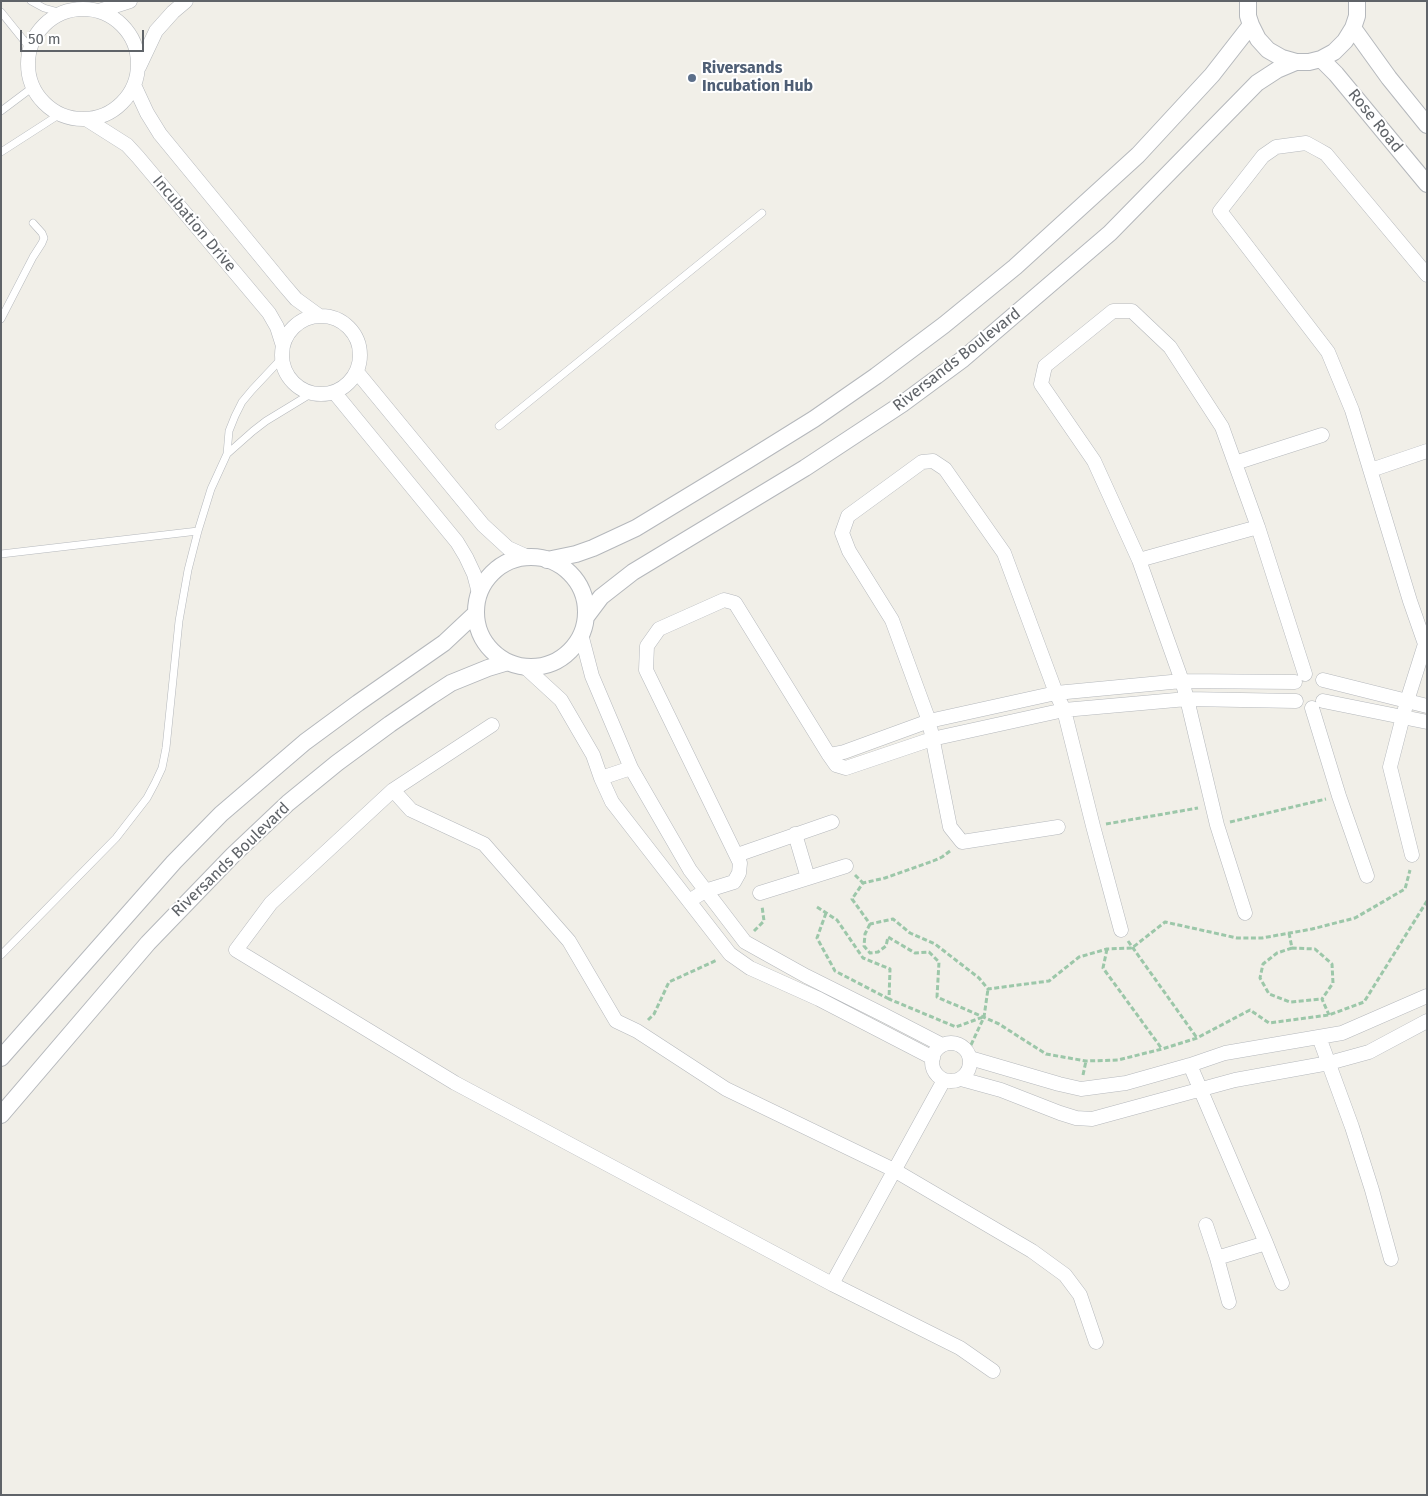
<!DOCTYPE html>
<style>
body{margin:0}
#map{position:relative;width:1428px;height:1496px;overflow:hidden;background:#f1efe8;font-family:"Fira Sans",sans-serif}
canvas{display:block}
.frame{position:absolute;inset:0;border:2px solid #5f6368;pointer-events:none}
.scale{position:absolute;left:20px;top:30px;width:124px;height:22px;box-sizing:border-box;border:2px solid #5f6368;border-top:0;padding-left:6px;font-size:15px;line-height:18px;white-space:nowrap;color:#5f6368;-webkit-text-stroke:4px #fff;paint-order:stroke}
</style>
<div id="map">
<canvas width="1428" height="1496"></canvas>
<div class="frame"></div>
<div class="scale">50 m</div>
</div>
<script>
const g = document.querySelector('canvas').getContext('2d');
g.lineJoin = 'round';
const poly = rows => new Path2D(rows.map(r => 'M' + r).join(''));
function trace(path, color, width, dash) { g.strokeStyle = color; g.lineWidth = width; g.lineCap = dash ? 'butt' : 'round'; g.setLineDash(dash || []); g.stroke(path); }
function drawText(font, color, halo, rows, align = 'center') {
  g.font = font + ' "Fira Sans",sans-serif'; g.lineWidth = 4; g.setLineDash([]); g.textBaseline = 'middle'; g.strokeStyle = halo; g.fillStyle = color; for (const [text, x, y, turn = 0] of rows) {
    g.save(); g.translate(x, y); g.rotate((+turn || 0) * Math.PI / 180); g.textAlign = isNaN(turn) ? turn : align; if (halo) g.strokeText(text, 0, 0); g.fillText(text, 0, 0); g.restore();
  }
}
const path = poly([
 [1230,822,1326,799],
 [1106,824,1198,808],
 [950,851,942,857,933,861,885,878,863,883,852,899,870,924,893,919,910,933,935,944,979,978,988,989,1049,981,1079,957,1107,949,1132,948,1165,922,1237,938,1262,938,1312,929,1355,918,1405,889,1410,870],
 [855,875,863,883],
 [817,907,837,920,863,958,890,969,889,999,956,1027,983,1017],
 [826,913,817,938,835,971,889,999],
 [870,924,865,934,864,946,870,953,878,952,886,946,888,937,915,953,929,952,939,962,937,997,999,1024,1046,1054,1086,1061,1118,1060,1162,1049,1197,1038,1250,1010,1269,1023,1329,1015,1364,1002,1427,901],
 [754,931,764,921,762,906],
 [1289,933,1292,948,1315,949,1332,964,1333,983,1322,999,1329,1015],
 [1128,941,1197,1038],
 [1292,948,1277,953,1263,964,1260,978,1269,994,1290,1002,1322,999],
 [1107,949,1103,968,1162,1049],
 [648,1020,654,1014,669,982,717,960],
 [971,1045,984,1017,988,989],
 [1083,1075,1086,1061]
]);
const service = poly([
 [31,1,44,8,62,13],
 [1,12,30,48],
 [1,111,33,87],
 [1,152,60,114],
 [1,319,33,257,42,243,44,238,42,233,33,223],
 [499,426,762,213],
 [227,454,253,431,266,421,312,393],
 [1,554,198,531],
 [1,955,116,838,147,798,155,783,162,768,166,748,179,621,188,570,198,531,211,489,227,454,229,431,235,416,242,402,252,390,282,358]
]);
const minor = poly([
 '28 64a55 55 0 1 1 110 0a55 55 0 1 1-110 0Z',
 [99,11,130,1],
 [139,67,156,31,173,12,186,1],
 [134,85,147,113,160,134,284,285,296,299,318,315],
 [86,119,127,145,138,157,269,313,277,327,283,346],
 '282 355a39 39 0 1 1 78 0a39 39 0 1 1-78 0Z',
 [357,372,483,525,508,548,528,557],
 [334,392,457,542,466,557,474,574,479,593],
 [1235,463,1322,435],
 [1371,470,1427,451],
 [1139,560,1258,527],
 [581,634,592,676,631,768,690,870,745,942,806,976,884,1015,942,1045],
 [525,667,561,700,593,755,601,778,612,802,730,954,750,968,819,999,933,1058],
 [1323,680,1427,706],
 [1323,701,1427,722],
 [1312,708,1339,796,1367,876],
 [829,755,844,752,929,721,1056,693,1182,681,1295,682],
 [601,778,631,768],
 [393,790,492,725],
 [1058,827,962,842,950,827,929,721,892,620,849,551,842,533,848,516,922,462,933,461,945,469,1004,553,1056,693,1064,710,1093,826,1121,930],
 [795,834,808,878,846,866],
 [737,855,832,822],
 [1412,855,1390,767,1407,701,1425,644,1410,601,1352,410,1328,352,1220,211,1263,156,1276,147,1306,143,1317,149,1326,154,1427,275],
 [760,893,808,878],
 [689,901,705,891,734,882,739,873,740,863,646,670,647,646,659,629,724,600,735,603,829,755,836,765,846,768,932,739,1064,710,1187,699,1296,701],
 [1245,913,1217,825,1187,699,1182,681,1139,560,1094,461,1041,384,1045,366,1113,311,1132,311,1170,347,1222,427,1258,527,1305,674],
 [1319,1037,1352,1127,1372,1190,1391,1259],
 '932 1062a19 19 0 1 1 38 0a19 19 0 1 1-38 0Z',
 [970,1058,1059,1084,1081,1089,1126,1083,1190,1065,1225,1053,1342,1033,1427,996],
 [1190,1065,1266,1243,1282,1283],
 [961,1079,1001,1090,1060,1113,1076,1118,1092,1119,1235,1080,1329,1063,1369,1052,1427,1021],
 [1206,1225,1217,1258,1266,1243],
 [1217,1258,1229,1302],
 [832,1284,944,1080],
 [993,1371,960,1348,832,1284,455,1083,236,950,271,903,393,790,411,810,484,844,569,941,616,1021,637,1031,726,1089,894,1170,1032,1251,1065,1275,1080,1295,1096,1342]
]);
const tertiary = poly([
 [1248,1,1248,16,1251,25,1258,39,1268,50,1282,58,1296,62,1309,62,1321,59,1334,52,1345,41,1353,28,1357,16,1357,1],
 [1353,28,1389,78,1427,125],
 [1321,59,1336,74,1427,184],
 '476 612a55 55 0 1 1 110 0a55 55 0 1 1-110 0Z',
 [547,560,576,554,593,548,636,528,748,460,814,419,876,376,944,325,1015,267,1138,155,1212,75,1251,25],
 [586,617,601,597,633,572,805,468,902,404,963,359,1110,233,1257,83,1277,70,1296,62],
 [1,1058,174,862,221,814,305,742,358,703,444,643,476,613],
 [1,1115,148,943,233,855,288,803,337,763,390,724,431,696,451,683,488,668,508,662]
]);
const markers = [
 [692,78,5,"#5c6f8a"]
];
const serviceNames = [
 ["Riversands",702,69],
 ["Incubation Hub",702,87]
];
const streetNames = [
 ["Rose Road",1375,121,51],
 ["Incubation Drive",194,224,50],
 ["Riversands Boulevard",957,360,-38],
 ["Riversands Boulevard",231,860,-44]
];
trace(service, '#b5b8bc', 8);
trace(minor, '#b5b8bc', 15);
trace(tertiary, '#b5b8bc', 18);
trace(path, '#9cc7a9', 3, [5, 2.5]);
trace(service, '#fff', 7);
trace(minor, '#fff', 14);
trace(tertiary, '#fff', 16);
for (const [x, y, r, color] of markers) { const dot = new Path2D(); dot.arc(x, y, r, 0, 2 * Math.PI); g.fillStyle = color; g.fill(dot); trace(dot, '#fff', 2); }
drawText('bold 16px', '#4e5e75', '#fff', serviceNames, 'left');
drawText('16px', '#5f6368', '#fff', streetNames);
</script>
